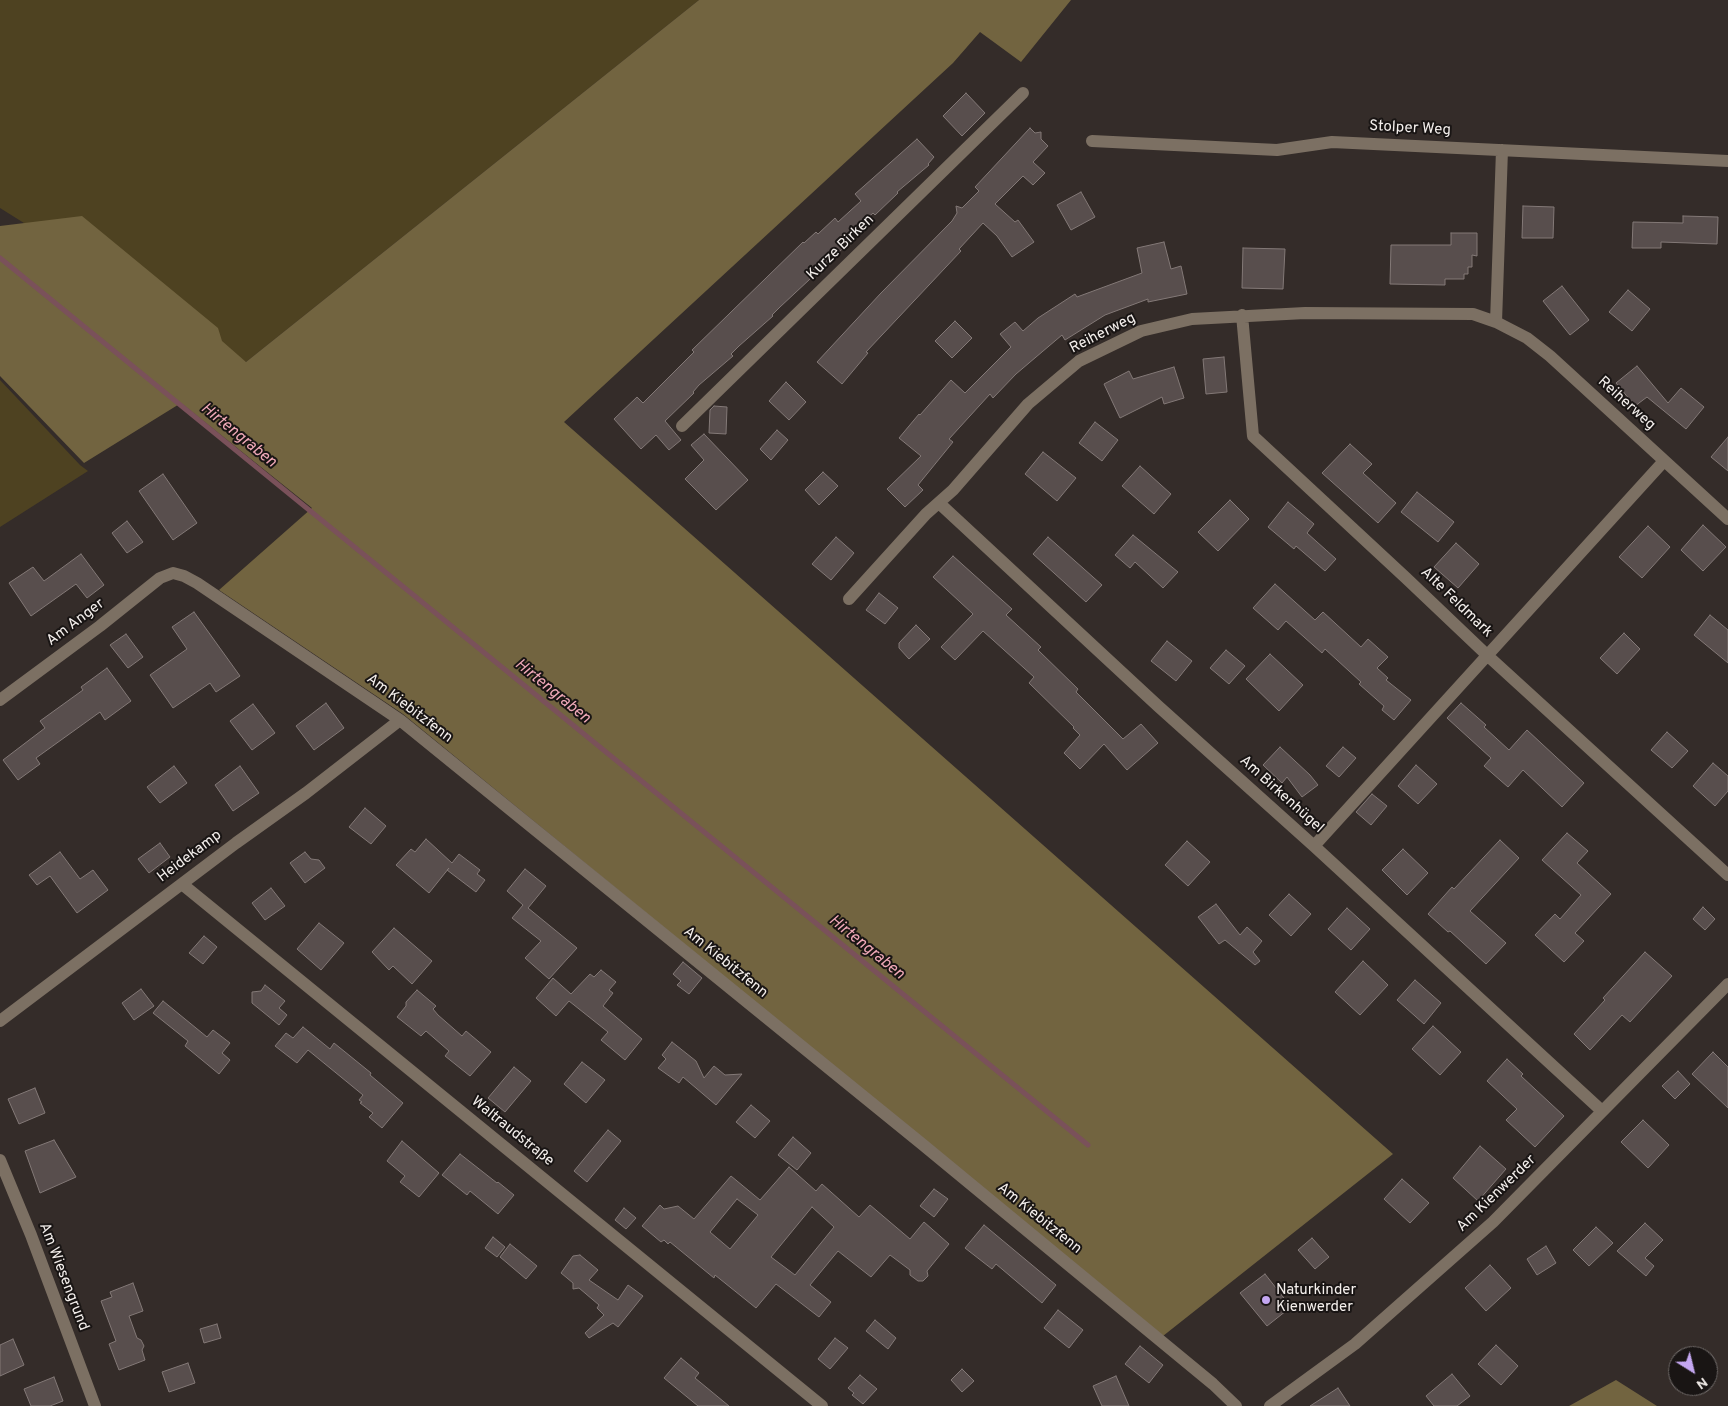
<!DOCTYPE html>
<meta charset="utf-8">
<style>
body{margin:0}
#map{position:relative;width:1728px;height:1406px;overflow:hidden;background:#342c29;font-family:Overpass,sans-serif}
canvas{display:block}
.north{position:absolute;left:1668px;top:1346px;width:50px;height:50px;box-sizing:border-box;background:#191514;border:1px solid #716c6a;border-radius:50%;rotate:144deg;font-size:14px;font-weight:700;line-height:20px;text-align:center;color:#f4efec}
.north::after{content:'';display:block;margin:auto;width:18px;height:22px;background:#c4a7f1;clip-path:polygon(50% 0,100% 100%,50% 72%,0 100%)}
</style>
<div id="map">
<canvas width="1728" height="1406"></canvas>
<div class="north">N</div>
</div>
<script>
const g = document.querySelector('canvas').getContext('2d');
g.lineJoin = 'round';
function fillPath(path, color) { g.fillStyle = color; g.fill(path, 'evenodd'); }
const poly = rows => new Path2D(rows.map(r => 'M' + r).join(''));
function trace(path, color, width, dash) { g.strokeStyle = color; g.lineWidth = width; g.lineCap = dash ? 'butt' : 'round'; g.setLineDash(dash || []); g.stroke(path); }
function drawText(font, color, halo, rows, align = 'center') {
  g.font = font + ' Overpass,sans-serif'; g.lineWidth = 4; g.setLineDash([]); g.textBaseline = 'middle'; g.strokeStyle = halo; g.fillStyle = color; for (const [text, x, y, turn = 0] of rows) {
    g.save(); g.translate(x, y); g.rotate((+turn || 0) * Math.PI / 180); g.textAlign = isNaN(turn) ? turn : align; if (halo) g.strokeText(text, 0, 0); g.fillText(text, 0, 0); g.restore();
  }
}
const green = poly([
 [0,0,699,0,246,362,0,208],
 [0,380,80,465,88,471,0,527]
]);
const forest = poly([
 [699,0,1071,0,1021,62,980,32,953,63,564,422,1393,1154,1163,1336,403,714,219,590,312,508,181,403,84,463,0,376,0,226,82,216,218,328,222,341,246,362],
 [1616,1380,1657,1406,1569,1406]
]);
const stream = poly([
 [0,258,1088,1145]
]);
const building = poly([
 [966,93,985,113,962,136,943,116,966,93],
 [1030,128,1035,133,1041,132,1041,139,1048,146,1033,162,1045,173,1033,185,1023,176,995,204,1015,222,1018,220,1034,242,1012,257,997,236,983,223,959,249,961,251,866,352,868,353,842,384,817,362,881,293,952,221,957,213,956,206,962,208,979,191,975,187,1030,128],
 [917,139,934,157,928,164,929,165,897,192,898,193,875,215,873,213,850,234,854,238,780,307,772,315,773,316,739,346,731,354,733,356,699,385,693,392,694,393,665,421,681,440,669,450,656,435,641,449,614,419,637,397,643,403,694,352,692,350,803,242,804,243,816,232,818,234,835,218,838,222,861,201,855,194,917,139],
 [1081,192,1095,217,1071,230,1057,205,1081,192],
 [1523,206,1554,207,1553,238,1522,238,1523,206],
 [1683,216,1718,217,1717,244,1661,242,1661,248,1632,248,1633,222,1683,223,1683,216],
 [1451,233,1477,233,1477,256,1472,255,1472,267,1468,267,1468,274,1464,274,1464,279,1445,279,1445,285,1390,284,1391,245,1451,245,1451,233],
 [1164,242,1171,269,1181,266,1187,294,1148,302,1148,299,1105,315,1065,340,1062,335,1016,374,993,398,990,394,949,439,953,442,918,485,923,490,905,507,887,489,921,456,899,438,919,414,920,415,951,380,965,393,1011,347,1000,334,1015,322,1023,331,1038,318,1075,294,1077,297,1142,273,1137,248,1164,242],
 [1243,248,1285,249,1283,289,1242,288,1243,248],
 [1562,286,1589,320,1570,335,1543,301,1562,286],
 [1628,290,1650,309,1632,331,1609,312,1628,290],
 [955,321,972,338,952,358,935,341,955,321],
 [1224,357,1227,392,1206,394,1203,359,1224,357],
 [1637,366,1668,403,1681,388,1704,407,1686,429,1647,397,1635,406,1616,383,1637,366],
 [1174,367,1184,398,1164,404,1162,397,1120,418,1104,384,1129,371,1133,379,1174,367],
 [786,382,806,402,789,420,769,401,786,382],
 [714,406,727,407,726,434,709,433,710,410,714,406],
 [1095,422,1118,440,1102,461,1079,443,1095,422],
 [777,430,788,440,771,460,760,449,777,430],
 [704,434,748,480,716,510,685,479,704,460,691,445,704,434],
 [1728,437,1728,471,1711,457,1728,437],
 [1350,444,1372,464,1363,473,1396,503,1378,523,1322,473,1350,444],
 [1043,452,1076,478,1057,501,1025,474,1043,452],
 [1140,466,1171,494,1154,514,1122,486,1140,466],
 [823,472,838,486,819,505,805,490,823,472],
 [163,474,197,523,173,540,139,491,163,474],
 [1417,492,1454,522,1438,542,1401,512,1417,492],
 [1230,500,1249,519,1218,551,1198,532,1230,500],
 [1288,502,1314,524,1307,533,1336,559,1325,571,1296,546,1294,549,1268,527,1288,502],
 [127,521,143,542,127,553,112,533,127,521],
 [1703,525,1726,547,1703,571,1681,550,1703,525],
 [1648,526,1670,547,1642,578,1619,557,1648,526],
 [1133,535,1178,572,1163,588,1135,562,1130,568,1115,555,1133,535],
 [836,537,854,553,831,580,812,564,836,537],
 [1048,537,1102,585,1086,602,1033,554,1048,537],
 [1456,543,1479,564,1458,588,1434,567,1456,543],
 [81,554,104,585,87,598,76,584,31,616,9,583,33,567,44,581,81,554],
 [953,556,1012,609,1006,615,1041,647,1038,650,1078,689,1076,692,1123,739,1141,724,1158,743,1127,770,1104,744,1080,769,1064,753,1080,735,1073,728,1074,727,1029,683,1034,677,983,631,955,660,941,647,973,614,933,577,953,556],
 [1275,584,1315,620,1323,612,1361,647,1368,639,1388,657,1377,668,1388,678,1386,680,1411,700,1394,720,1382,710,1384,706,1359,684,1361,682,1325,649,1322,653,1286,621,1278,630,1253,608,1275,584],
 [879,593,898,608,885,624,866,610,879,593],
 [194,612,240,676,216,692,210,683,173,708,150,675,187,649,172,627,194,612],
 [1710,615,1728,630,1728,663,1694,635,1710,615],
 [916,625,930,639,909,659,899,648,899,643,916,625],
 [1624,633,1640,649,1617,674,1600,658,1624,633],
 [126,634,143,657,128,668,110,645,126,634],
 [1167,641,1192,661,1176,681,1151,661,1167,641],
 [1226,650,1245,666,1229,684,1210,668,1226,650],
 [1270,654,1303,685,1279,711,1246,679,1270,654],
 [107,668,131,701,105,720,100,712,36,758,40,764,18,780,3,760,45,728,40,721,83,690,81,687,107,668],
 [326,703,344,728,314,750,296,726,326,703],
 [1461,703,1486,725,1484,727,1509,750,1527,730,1584,783,1562,807,1523,770,1508,787,1484,766,1491,758,1447,718,1461,703],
 [253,704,275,733,252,750,230,721,253,704],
 [1667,732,1688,751,1672,768,1651,750,1667,732],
 [1280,747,1310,775,1318,785,1302,797,1287,777,1282,783,1263,765,1280,747],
 [1343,747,1356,758,1339,777,1326,766,1343,747],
 [1713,763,1728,776,1728,791,1715,806,1693,786,1713,763],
 [1416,765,1437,784,1418,804,1398,786,1416,765],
 [174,766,187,783,160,803,147,787,174,766],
 [240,766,259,793,233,811,215,785,240,766],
 [1372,794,1387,806,1371,825,1356,812,1372,794],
 [365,808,386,826,371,844,349,827,365,808],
 [1567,833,1588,851,1577,863,1611,894,1575,933,1584,941,1564,962,1535,935,1555,914,1560,919,1581,895,1542,860,1567,833],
 [426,839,452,863,459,854,480,870,477,874,485,880,476,892,447,870,449,868,429,893,396,865,411,849,415,852,426,839],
 [1500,840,1519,858,1470,911,1506,943,1486,964,1450,931,1448,932,1428,914,1452,887,1454,889,1500,840],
 [1187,841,1210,862,1188,886,1165,865,1187,841],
 [160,843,170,857,149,873,138,859,160,843],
 [1403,849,1428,873,1407,895,1382,870,1403,849],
 [60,852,80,879,93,870,108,890,77,913,50,876,37,885,29,875,60,852],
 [305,852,311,859,319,860,325,868,305,883,290,863,305,852],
 [525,869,546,886,528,908,577,948,549,979,525,958,541,941,512,918,523,905,507,891,525,869],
 [271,888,285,906,265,920,252,903,271,888],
 [1289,894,1311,914,1291,936,1269,915,1289,894],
 [1216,904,1240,935,1247,927,1262,941,1253,952,1260,961,1255,965,1225,940,1219,944,1198,917,1216,904],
 [1703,907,1715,919,1705,930,1693,919,1703,907],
 [1347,908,1370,929,1351,950,1328,929,1347,908],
 [319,923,344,943,321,970,297,949,319,923],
 [394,928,432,961,412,984,393,966,389,970,372,952,394,928],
 [204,936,217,947,203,964,189,953,204,936],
 [1645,952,1672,976,1630,1022,1622,1015,1590,1050,1574,1034,1605,1000,1603,998,1645,952],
 [1363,961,1388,985,1360,1015,1335,992,1363,961],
 [683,962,702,978,689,994,677,985,681,981,673,974,683,962],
 [601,970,616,982,609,990,613,993,603,1006,642,1039,625,1060,601,1040,608,1032,569,1001,556,1016,536,998,553,978,571,994,590,974,594,977,601,970],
 [1415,980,1441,1003,1424,1024,1397,1000,1415,980],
 [265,985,285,1001,279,1008,287,1015,279,1025,252,1003,252,992,261,991,265,985],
 [141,989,154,1006,134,1020,122,1003,141,989],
 [417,990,436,1006,433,1009,438,1015,462,1036,466,1031,491,1052,470,1076,445,1056,449,1051,426,1031,421,1036,397,1017,406,1006,406,1002,417,990],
 [163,1001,207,1037,213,1030,230,1043,222,1053,230,1060,219,1074,185,1046,188,1041,153,1013,163,1001],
 [1433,1026,1461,1052,1440,1075,1412,1049,1433,1026],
 [303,1027,330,1049,334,1043,371,1073,370,1075,403,1103,382,1128,369,1117,373,1113,360,1103,362,1102,359,1100,363,1095,308,1050,297,1063,275,1046,286,1033,293,1038,303,1027],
 [672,1042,696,1061,704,1078,714,1066,725,1075,742,1074,716,1105,683,1077,679,1083,658,1068,666,1059,662,1055,672,1042],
 [1713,1052,1728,1067,1728,1108,1692,1074,1713,1052],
 [1507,1059,1523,1074,1521,1076,1564,1116,1535,1147,1506,1120,1517,1109,1487,1081,1507,1059],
 [582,1062,605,1080,586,1103,564,1084,582,1062],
 [514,1067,531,1081,505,1112,488,1098,514,1067],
 [1678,1071,1690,1084,1675,1099,1662,1086,1678,1071],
 [35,1088,45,1113,19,1124,8,1099,35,1088],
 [751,1105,770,1121,755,1138,736,1122,751,1105],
 [1643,1120,1669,1145,1648,1168,1621,1142,1643,1120],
 [608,1130,621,1141,587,1182,574,1171,608,1130],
 [793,1137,811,1153,797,1170,778,1155,793,1137],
 [54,1140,76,1177,40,1193,25,1151,54,1140],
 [402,1141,439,1173,419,1197,400,1182,405,1176,387,1161,402,1141],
 [1480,1146,1506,1169,1478,1201,1453,1178,1480,1146],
 [460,1154,497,1183,498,1182,514,1195,498,1214,470,1191,467,1195,442,1175,460,1154],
 [789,1167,816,1191,822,1184,859,1217,870,1205,910,1239,924,1222,949,1244,927,1271,928,1276,923,1281,918,1281,910,1275,910,1270,890,1255,871,1277,838,1251,810,1285,831,1302,819,1317,776,1284,756,1308,715,1275,714,1278,670,1242,668,1244,664,1240,661,1242,642,1226,660,1205,664,1209,678,1206,694,1219,731,1176,760,1200,789,1167],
 [737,1199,758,1215,730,1249,710,1232,737,1199],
 [812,1207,834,1227,795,1275,771,1257,812,1207],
 [1402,1179,1429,1203,1410,1223,1384,1199,1402,1179],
 [934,1189,948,1199,934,1217,920,1206,934,1189],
 [624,1208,636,1218,626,1229,615,1220,624,1208],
 [1645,1223,1663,1240,1645,1258,1654,1266,1646,1276,1617,1251,1645,1223],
 [984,1225,1056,1285,1042,1303,996,1264,992,1269,965,1248,984,1225],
 [1596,1227,1613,1243,1589,1266,1573,1250,1596,1227],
 [493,1237,505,1247,497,1257,485,1248,493,1237],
 [1312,1238,1329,1257,1315,1269,1298,1250,1312,1238],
 [510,1244,537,1266,526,1279,500,1257,510,1244],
 [1546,1246,1556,1263,1537,1275,1527,1259,1546,1246],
 [580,1255,598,1270,589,1280,618,1300,628,1285,643,1296,618,1327,613,1323,589,1338,585,1333,604,1315,597,1308,599,1305,579,1288,573,1289,573,1283,561,1273,573,1256,580,1255],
 [1490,1265,1511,1288,1486,1311,1465,1288,1490,1265],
 [1265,1274,1291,1307,1267,1326,1240,1293,1265,1274],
 [133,1283,143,1311,129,1316,137,1338,141,1340,144,1346,142,1350,145,1360,119,1370,109,1344,116,1341,101,1301,112,1297,110,1292,133,1283],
 [1058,1310,1083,1330,1069,1348,1044,1328,1058,1310],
 [875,1320,896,1338,888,1349,866,1331,875,1320],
 [217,1324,221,1338,204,1343,200,1329,217,1324],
 [835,1338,848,1348,830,1369,818,1359,835,1338],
 [13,1339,24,1365,0,1376,0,1345,13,1339],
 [1496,1345,1518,1366,1501,1385,1478,1364,1496,1345],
 [1140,1346,1163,1365,1149,1383,1125,1364,1140,1346],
 [681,1358,699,1373,695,1378,729,1406,698,1406,664,1378,681,1358],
 [188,1363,195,1383,169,1392,162,1372,188,1363],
 [962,1369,974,1381,962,1392,951,1380,962,1369],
 [1452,1374,1470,1396,1457,1406,1434,1406,1426,1396,1452,1374],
 [860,1375,877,1389,863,1404,852,1395,854,1393,848,1388,860,1375],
 [1116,1376,1129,1406,1102,1406,1093,1386,1116,1376],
 [54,1377,63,1401,50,1406,31,1406,24,1389,54,1377],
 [1338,1388,1350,1406,1310,1406,1338,1388]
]);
const minor = poly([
 [1092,141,1277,150,1332,142,1728,161],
 [1242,315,1253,436,1406,578,1488,656,1728,875],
 [1496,322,1502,150],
 [682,426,1023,93],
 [939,503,1158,706,1314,846,1602,1111],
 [849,599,926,514,953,490,1028,404,1079,361,1141,331,1192,319,1305,313,1473,314,1496,322,1527,338,1550,356,1728,519],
 [0,700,100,626,160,578,173,573,184,576,197,583,400,720,922,1144,1213,1384,1236,1406],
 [1314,846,1664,461],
 [182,884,822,1406],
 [0,1021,236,843,306,793,400,720],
 [0,1160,31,1235,95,1406],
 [1270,1406,1355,1344,1493,1222,1728,984]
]);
const markers = [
 [1266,1300,5,"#c4a7f1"]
];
const streetNames = [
 ["Stolper Weg",1410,129,3],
 ["Kurze Birken",841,248,-44],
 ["Reiherweg",1103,334,-27],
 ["Reiherweg",1626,404,42],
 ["Alte Feldmark",1456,603,44],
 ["Am Anger",76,623,-37],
 ["Am Kiebitzfenn",409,709,37],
 ["Am Birkenhügel",1281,795,42],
 ["Heidekamp",190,857,-37],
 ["Am Kiebitzfenn",725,963,39],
 ["Waltraudstraße",512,1132,39],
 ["Am Kienwerder",1497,1194,-44],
 ["Am Kiebitzfenn",1039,1219,39],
 ["Am Wiesengrund",63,1277,69]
];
const poiNames = [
 ["Naturkinder",1276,1291],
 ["Kienwerder",1276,1308]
];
const waterNames = [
 ["Hirtengraben",238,436,39],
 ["Hirtengraben",552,692,39],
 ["Hirtengraben",866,948,39]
];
fillPath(green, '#4e4221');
fillPath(forest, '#726440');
trace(stream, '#7a515a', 5);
fillPath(building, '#584e4d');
trace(building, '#837977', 1);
trace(minor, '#7c7063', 12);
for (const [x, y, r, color] of markers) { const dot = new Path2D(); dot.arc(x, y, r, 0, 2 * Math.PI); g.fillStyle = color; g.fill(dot); trace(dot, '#191514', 2); }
drawText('15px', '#f4efec', '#191514', streetNames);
drawText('15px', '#f4efec', '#191514', poiNames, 'left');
drawText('italic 16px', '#f0a9b8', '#191514', waterNames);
</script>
